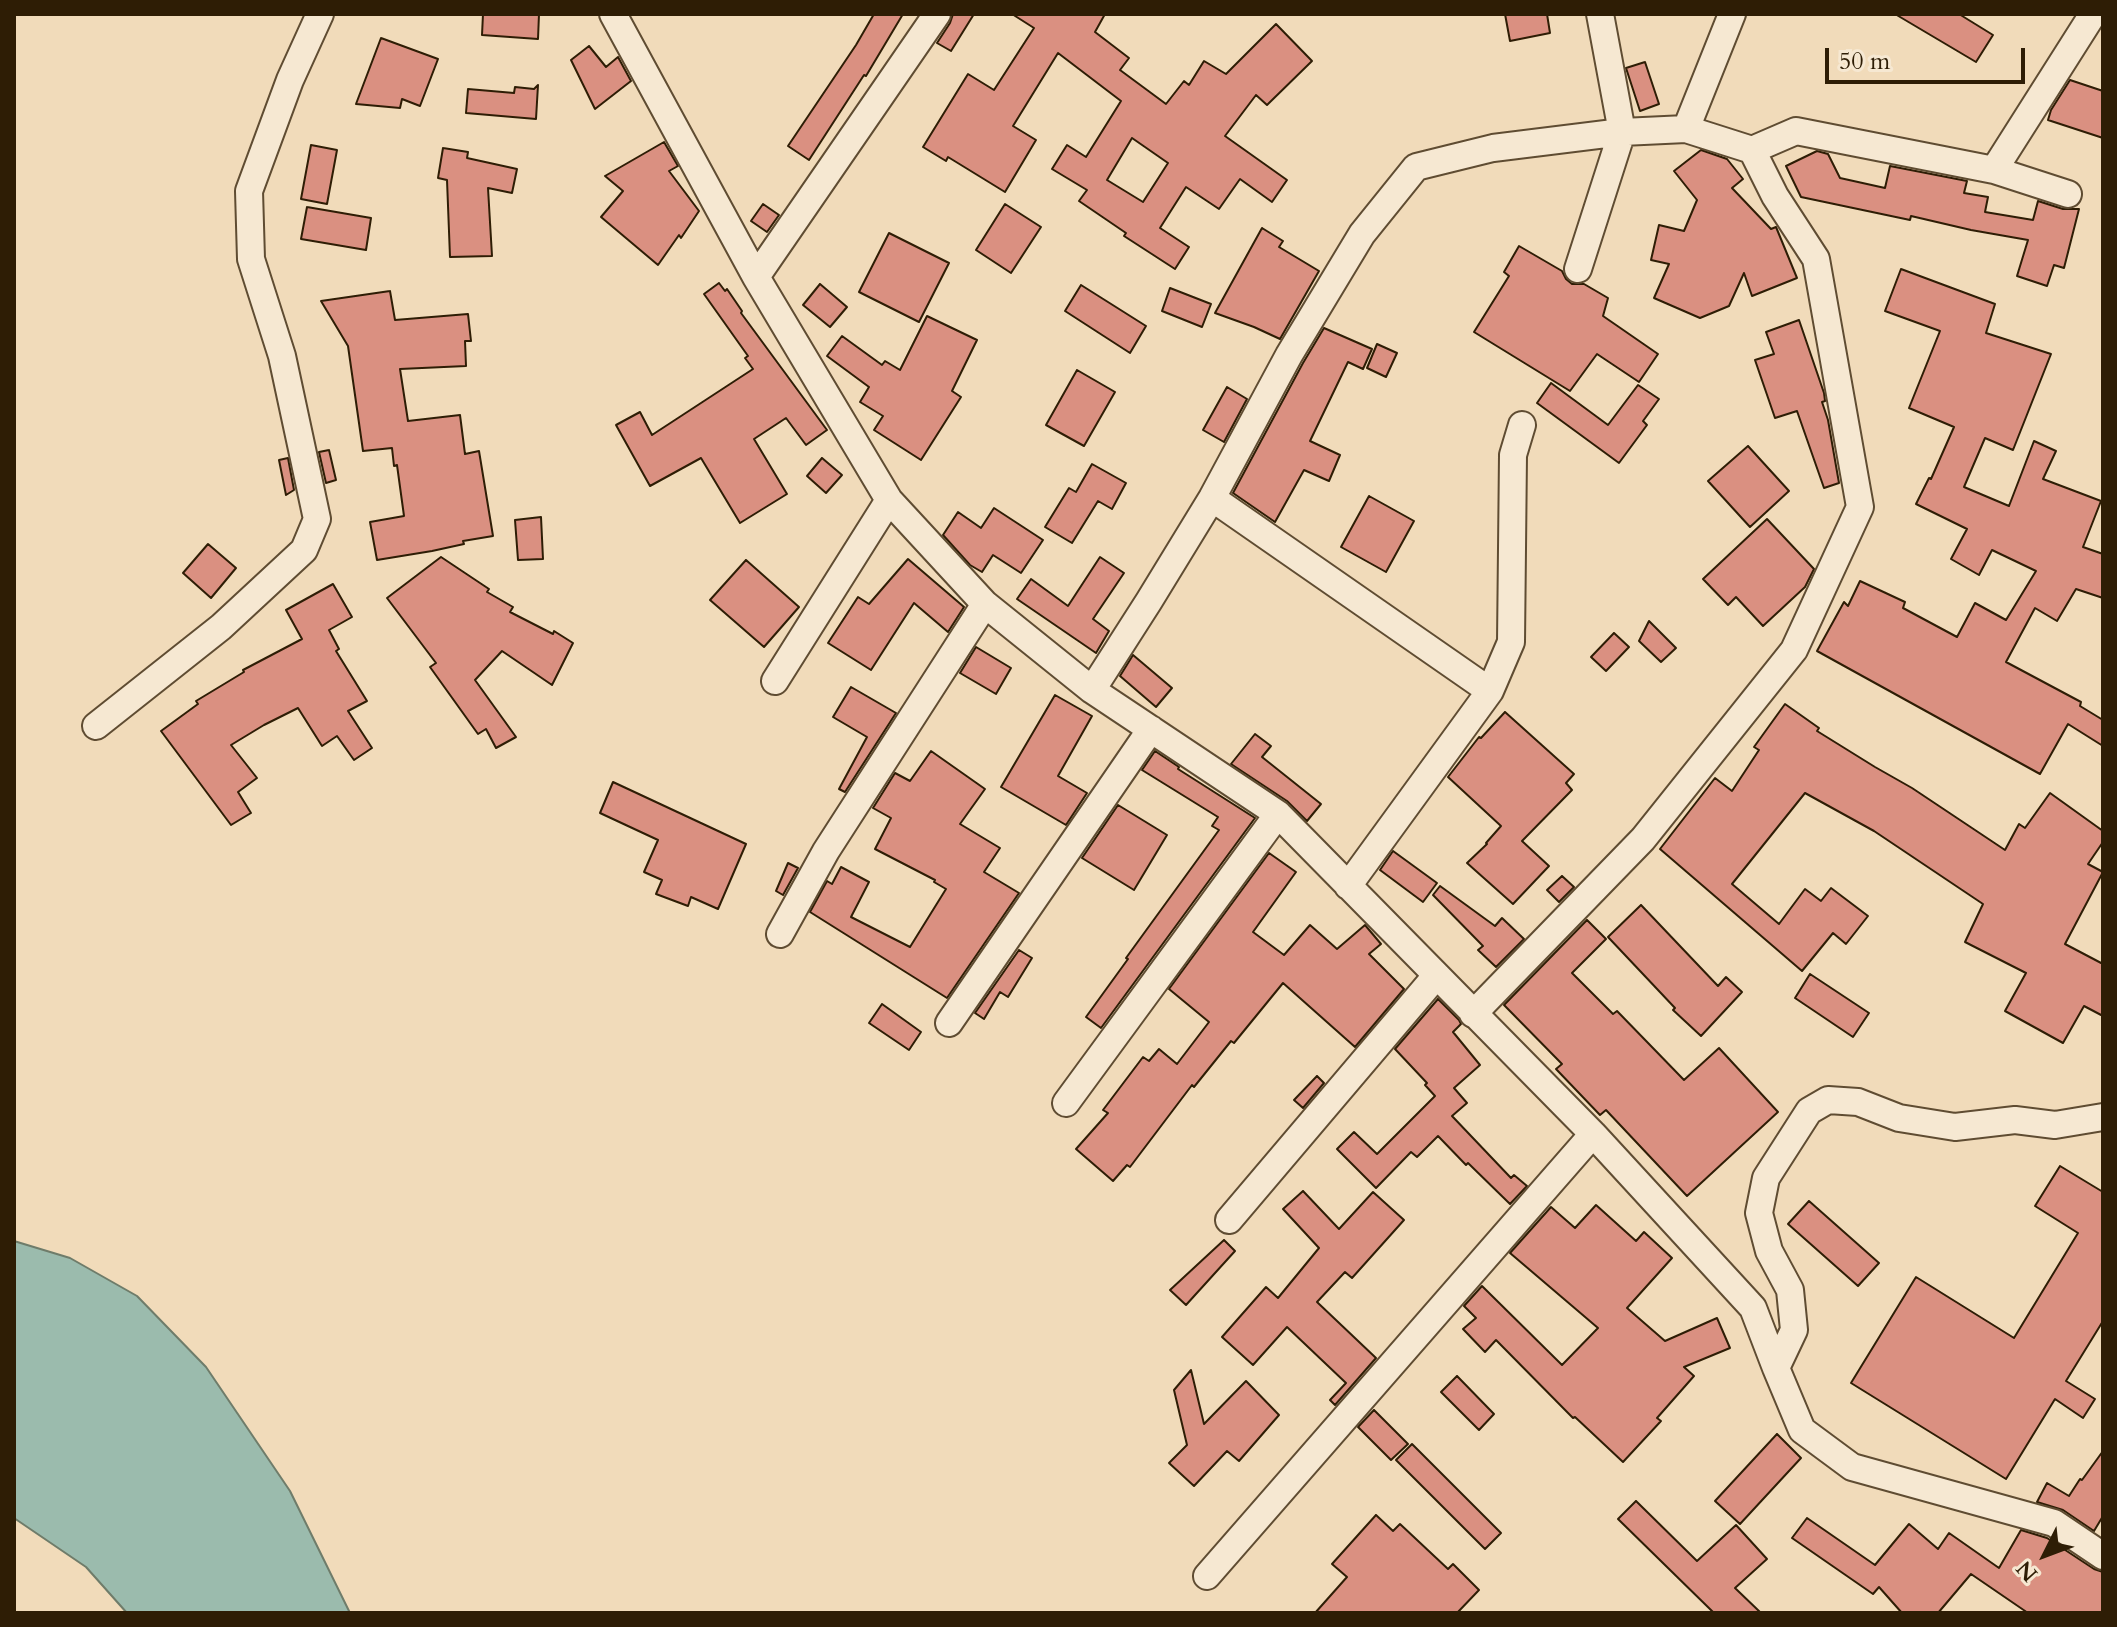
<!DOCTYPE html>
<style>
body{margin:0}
#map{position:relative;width:2117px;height:1627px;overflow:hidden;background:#f1dbba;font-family:Cardo,serif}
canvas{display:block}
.frame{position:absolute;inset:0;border:16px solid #2e1d05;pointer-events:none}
.north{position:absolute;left:2005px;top:1515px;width:80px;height:80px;-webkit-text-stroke:6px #f6e8d2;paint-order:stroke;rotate:228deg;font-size:22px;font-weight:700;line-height:32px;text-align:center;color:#2e1d05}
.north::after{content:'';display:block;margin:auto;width:28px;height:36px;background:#2e1d05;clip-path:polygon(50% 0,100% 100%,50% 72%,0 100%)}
.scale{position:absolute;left:1825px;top:48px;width:200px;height:36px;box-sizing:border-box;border:4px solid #2e1d05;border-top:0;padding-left:10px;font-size:24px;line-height:28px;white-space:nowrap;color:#2e1d05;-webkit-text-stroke:6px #f6e8d2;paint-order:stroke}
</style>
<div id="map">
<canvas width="2117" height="1627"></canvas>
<div class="frame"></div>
<div class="north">N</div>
<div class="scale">50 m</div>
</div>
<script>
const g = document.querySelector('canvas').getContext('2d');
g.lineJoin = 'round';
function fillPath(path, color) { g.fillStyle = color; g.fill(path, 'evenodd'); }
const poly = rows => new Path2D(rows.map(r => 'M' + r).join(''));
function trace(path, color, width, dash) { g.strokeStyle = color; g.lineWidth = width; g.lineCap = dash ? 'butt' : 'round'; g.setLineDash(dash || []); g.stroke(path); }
const water = poly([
 [14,1241,70,1258,137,1296,206,1367,290,1491,350,1613,127,1613,86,1567,14,1518,14,1241]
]);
const building = poly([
 [483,14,539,14,538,39,482,35,483,14],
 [874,14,903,14,866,76,864,75,809,160,788,146,856,45,874,14],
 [953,14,974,14,951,51,937,43,950,23,953,14],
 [1012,14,1105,14,1095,32,1129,58,1120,70,1166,104,1184,81,1189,85,1204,61,1226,74,1276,24,1312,61,1267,105,1256,95,1225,136,1287,180,1272,202,1240,179,1219,209,1186,187,1160,228,1189,247,1175,269,1124,236,1126,233,1079,201,1087,190,1052,169,1067,145,1086,157,1121,101,1058,53,1013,126,1036,140,1005,192,948,157,946,161,923,147,968,74,994,90,1034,28,1012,14],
 [1132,138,1168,163,1143,202,1107,180,1132,138],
 [1505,14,1547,14,1550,33,1510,41,1505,14],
 [1895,14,1959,14,1993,35,1976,62,1895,14],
 [381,38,438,59,420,106,402,99,400,108,356,104,381,38],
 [589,46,606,67,618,57,631,81,595,109,571,60,589,46],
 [1645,62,1659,104,1640,111,1626,68,1645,62],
 [2070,80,2103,91,2103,138,2048,120,2051,110,2070,80],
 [538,85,536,119,466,113,468,89,514,93,515,87,534,89,538,85],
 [664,142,678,166,669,171,699,211,681,238,679,235,658,265,601,217,623,191,605,176,664,142],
 [311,145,337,150,327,204,301,199,311,145],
 [443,148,468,152,467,158,517,169,512,193,488,188,492,256,450,257,447,180,438,178,443,148],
 [1701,150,1727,159,1743,179,1732,188,1771,229,1776,227,1797,278,1752,296,1744,273,1729,306,1700,318,1654,298,1669,264,1651,260,1659,225,1684,231,1697,200,1674,171,1701,150],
 [1817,151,1828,154,1840,178,1885,188,1890,166,1967,181,1964,193,1988,197,1985,212,2033,220,2038,201,2063,209,2079,209,2064,268,2054,265,2047,286,2017,276,2028,240,1971,230,1911,216,1910,220,1801,197,1786,166,1817,151],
 [763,204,779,215,767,232,751,221,763,204],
 [1005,204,1041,227,1011,273,976,250,1005,204],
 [307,207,371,218,366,250,301,239,307,207],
 [1262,228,1283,241,1279,247,1319,271,1280,339,1254,327,1215,313,1262,228],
 [889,233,949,263,919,322,859,292,889,233],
 [1519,246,1562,271,1566,279,1572,284,1584,284,1608,298,1603,316,1658,354,1639,382,1597,354,1570,391,1474,332,1509,276,1504,272,1519,246],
 [1901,269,1995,304,1986,333,2051,354,2013,450,1985,438,1964,487,2009,506,2034,441,2056,451,2043,479,2101,501,2083,547,2103,554,2103,598,2076,589,2057,621,2035,608,2006,662,2081,702,2080,706,2103,720,2103,746,2068,724,2040,774,1817,651,1844,602,1848,606,1860,581,1905,602,1903,608,1957,637,1975,603,2006,620,2036,571,1992,550,1979,575,1951,559,1967,529,1916,504,1929,478,1931,479,1954,427,1909,408,1940,331,1885,311,1901,269],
 [719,283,725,291,727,289,742,311,741,313,827,430,806,445,786,418,754,439,787,494,740,523,701,458,650,486,616,425,640,412,652,435,753,369,745,358,748,356,704,294,719,283],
 [820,284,847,307,830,327,803,305,820,284],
 [1081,285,1146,326,1130,353,1065,311,1081,285],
 [1170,288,1211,304,1202,327,1162,311,1170,288],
 [390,291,395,320,468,314,471,341,465,341,466,366,400,369,408,421,460,415,465,454,479,451,493,536,463,541,464,544,432,551,377,560,370,522,404,516,397,465,394,466,392,448,363,451,348,346,321,301,390,291],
 [927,316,977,340,952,391,961,397,921,460,874,430,883,416,860,402,869,387,827,356,842,336,882,365,885,361,900,370,927,316],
 [1799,320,1824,393,1825,401,1822,402,1828,420,1839,483,1824,488,1797,411,1775,418,1755,360,1774,354,1766,332,1799,320],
 [1324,328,1372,349,1363,369,1348,362,1310,441,1340,455,1329,481,1304,470,1275,522,1233,493,1303,363,1324,328],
 [1377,344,1397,353,1386,377,1367,368,1377,344],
 [1077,370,1115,392,1084,446,1046,425,1077,370],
 [1551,383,1608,425,1638,385,1659,399,1643,421,1647,425,1619,463,1537,403,1551,383],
 [1227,387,1247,399,1224,442,1203,430,1227,387],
 [1748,446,1789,491,1750,527,1708,481,1748,446],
 [329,450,336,480,326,483,319,452,329,450],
 [288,458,294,490,286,495,279,460,288,458],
 [822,458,842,475,826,493,807,476,822,458],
 [1092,464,1126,483,1112,509,1098,501,1072,543,1045,527,1069,488,1076,492,1092,464],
 [1369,496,1414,521,1386,572,1341,547,1369,496],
 [994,508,1043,540,1021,573,993,555,982,572,970,565,943,535,958,512,981,528,994,508],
 [541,517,543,559,518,560,515,520,541,517],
 [1767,519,1814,569,1805,587,1763,626,1736,597,1728,605,1703,579,1767,519],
 [208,544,236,568,211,598,183,573,208,544],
 [441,557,489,589,487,592,513,607,510,612,553,634,554,631,573,643,552,685,502,651,475,680,516,737,496,748,486,729,478,734,430,667,436,663,387,598,441,557],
 [1100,557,1124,573,1093,619,1109,631,1096,653,1017,599,1031,579,1068,606,1100,557],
 [908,559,964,607,948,632,914,603,871,670,828,643,858,597,869,604,908,559],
 [746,560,799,607,764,647,710,600,746,560],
 [333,584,352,617,329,630,339,649,336,651,367,701,348,711,372,748,354,760,337,736,322,746,298,708,264,725,231,745,257,778,238,792,251,813,231,825,161,731,198,704,196,701,244,672,243,670,302,639,286,610,333,584],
 [1649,621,1676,648,1661,662,1639,641,1649,621],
 [1614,633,1629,647,1606,671,1591,657,1614,633],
 [976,647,1011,668,996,694,960,673,976,647],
 [1133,655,1172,688,1156,707,1120,676,1133,655],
 [851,687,896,713,845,792,839,789,867,737,833,717,851,687],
 [1055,695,1092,716,1058,776,1087,793,1066,825,1001,787,1055,695],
 [1785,704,1819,728,1817,731,1875,767,1912,788,2005,850,2019,824,2025,828,2050,793,2103,831,2103,842,2088,864,2103,872,2065,944,2103,964,2103,1016,2084,1006,2063,1043,2005,1011,2026,973,1965,942,1983,904,1874,831,1805,793,1732,884,1779,924,1805,889,1821,901,1831,888,1868,916,1846,944,1833,933,1802,971,1660,849,1715,778,1732,791,1759,750,1754,747,1785,704],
 [1505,712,1574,774,1566,783,1572,790,1522,841,1549,866,1513,904,1467,863,1487,844,1486,843,1501,826,1448,777,1479,737,1481,738,1505,712],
 [1255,734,1271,746,1262,757,1321,804,1307,821,1287,801,1231,764,1255,734],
 [931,751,985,789,960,824,1000,848,984,872,1019,893,947,998,810,912,827,881,832,884,841,867,869,882,851,917,910,947,946,889,934,882,935,880,875,849,891,818,873,808,895,773,910,781,931,751],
 [1155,751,1179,767,1178,769,1255,818,1101,1028,1086,1017,1128,959,1126,958,1219,830,1212,826,1218,817,1142,770,1155,751],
 [613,782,746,844,718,909,691,897,688,906,656,894,662,880,644,872,658,840,600,813,613,782],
 [1118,805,1167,835,1134,890,1082,858,1118,805],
 [1393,851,1437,883,1423,902,1380,870,1393,851],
 [1269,853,1296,872,1253,932,1284,955,1310,925,1337,949,1365,925,1381,944,1369,954,1404,989,1355,1047,1283,983,1234,1043,1231,1041,1194,1087,1192,1085,1130,1167,1127,1165,1113,1181,1076,1149,1108,1113,1103,1110,1143,1057,1149,1061,1159,1049,1177,1064,1209,1022,1169,989,1269,853],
 [788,863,798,868,783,895,776,891,788,863],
 [1562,876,1574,887,1559,902,1547,890,1562,876],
 [1440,886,1495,926,1502,918,1524,939,1496,967,1478,950,1483,946,1433,895,1440,886],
 [1641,905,1718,986,1726,977,1742,992,1701,1036,1673,1010,1675,1008,1608,937,1641,905],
 [1587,920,1606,939,1572,973,1613,1014,1617,1011,1684,1080,1719,1048,1778,1112,1687,1196,1606,1110,1600,1115,1556,1069,1562,1064,1504,1005,1587,920],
 [1019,950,1032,958,1008,997,1000,992,984,1019,975,1013,1019,950],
 [1810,974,1869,1013,1853,1037,1795,998,1810,974],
 [1438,999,1459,1020,1461,1024,1453,1032,1480,1065,1454,1088,1467,1103,1452,1116,1511,1178,1514,1175,1527,1186,1510,1204,1468,1163,1466,1165,1438,1136,1417,1157,1411,1152,1376,1188,1337,1149,1354,1132,1377,1154,1435,1096,1425,1085,1427,1083,1395,1049,1438,999],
 [882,1004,921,1032,909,1050,869,1023,882,1004],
 [1317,1076,1324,1083,1303,1108,1294,1100,1317,1076],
 [2060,1166,2103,1192,2103,1321,2066,1381,2095,1399,2083,1418,2055,1399,2006,1479,1851,1383,1916,1277,2014,1338,2078,1233,2035,1206,2060,1166],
 [1303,1191,1339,1229,1373,1192,1404,1220,1352,1278,1345,1272,1317,1302,1376,1358,1335,1405,1330,1400,1346,1383,1287,1327,1253,1365,1222,1337,1266,1287,1278,1298,1319,1248,1283,1209,1303,1191],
 [1809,1201,1879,1263,1858,1286,1788,1224,1809,1201],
 [1596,1205,1636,1241,1644,1232,1672,1258,1627,1308,1665,1341,1717,1318,1730,1348,1684,1367,1694,1376,1657,1418,1661,1421,1623,1462,1575,1417,1573,1418,1496,1340,1485,1352,1463,1329,1476,1318,1464,1306,1482,1286,1562,1365,1598,1328,1510,1253,1551,1207,1575,1228,1596,1205],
 [1224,1240,1235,1251,1186,1305,1170,1290,1224,1240],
 [1191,1370,1204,1424,1246,1381,1279,1415,1239,1461,1227,1451,1194,1486,1169,1463,1187,1445,1174,1390,1191,1370],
 [1457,1376,1494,1414,1479,1430,1441,1392,1457,1376],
 [1374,1410,1408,1444,1391,1460,1358,1427,1374,1410],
 [1777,1434,1801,1458,1740,1524,1715,1501,1777,1434],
 [1412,1444,1501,1533,1485,1549,1396,1460,1412,1444],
 [2103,1451,2103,1516,2094,1531,2063,1510,2037,1502,2047,1483,2069,1496,2080,1479,2082,1480,2103,1451],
 [1636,1501,1697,1561,1736,1525,1767,1559,1735,1588,1761,1613,1714,1613,1618,1519,1636,1501],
 [1376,1515,1393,1531,1400,1524,1448,1569,1453,1564,1479,1590,1457,1613,1315,1613,1347,1577,1332,1564,1376,1515],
 [1807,1518,1875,1565,1909,1524,1938,1549,1949,1533,1999,1568,2021,1530,2047,1538,2094,1569,2103,1572,2103,1613,2028,1613,1971,1574,1938,1613,1902,1613,1879,1587,1873,1594,1792,1538,1807,1518]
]);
const minor = poly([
 [613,14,756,277,889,500,985,604,1092,690,1278,814,1593,1134,1753,1308,1776,1368,1802,1430,1852,1467,2054,1523,2103,1556],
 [1686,129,1732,14],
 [1752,150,1796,131,1994,170,2068,194],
 [1994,170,2093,14],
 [1578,269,1622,132,1600,14],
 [756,277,937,14],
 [1212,498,1490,691],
 [775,681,889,500],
 [1092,690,1149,601,1212,498,1289,355,1362,234,1416,167,1493,148,1622,132,1686,129,1752,150,1775,196,1816,259,1860,507,1794,650,1643,839,1473,1014],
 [96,726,221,627,304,550,317,519,282,356,251,259,249,191,290,80,320,14],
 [1348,886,1490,691,1511,642,1513,455,1522,425],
 [780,934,826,851,985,604],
 [949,1023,1151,729],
 [1066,1103,1278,814],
 [1229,1220,1436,976],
 [1776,1368,1794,1330,1790,1290,1769,1251,1759,1213,1766,1178,1809,1111,1828,1100,1858,1102,1899,1118,1955,1127,2015,1120,2055,1125,2103,1117],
 [1207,1576,1593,1134]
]);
fillPath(water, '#9bbbad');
trace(water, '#6f7c6a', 2);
fillPath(building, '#da9081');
trace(building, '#2e1d05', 2);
trace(minor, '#5f4c32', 30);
trace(minor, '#f6e8d2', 26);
</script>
